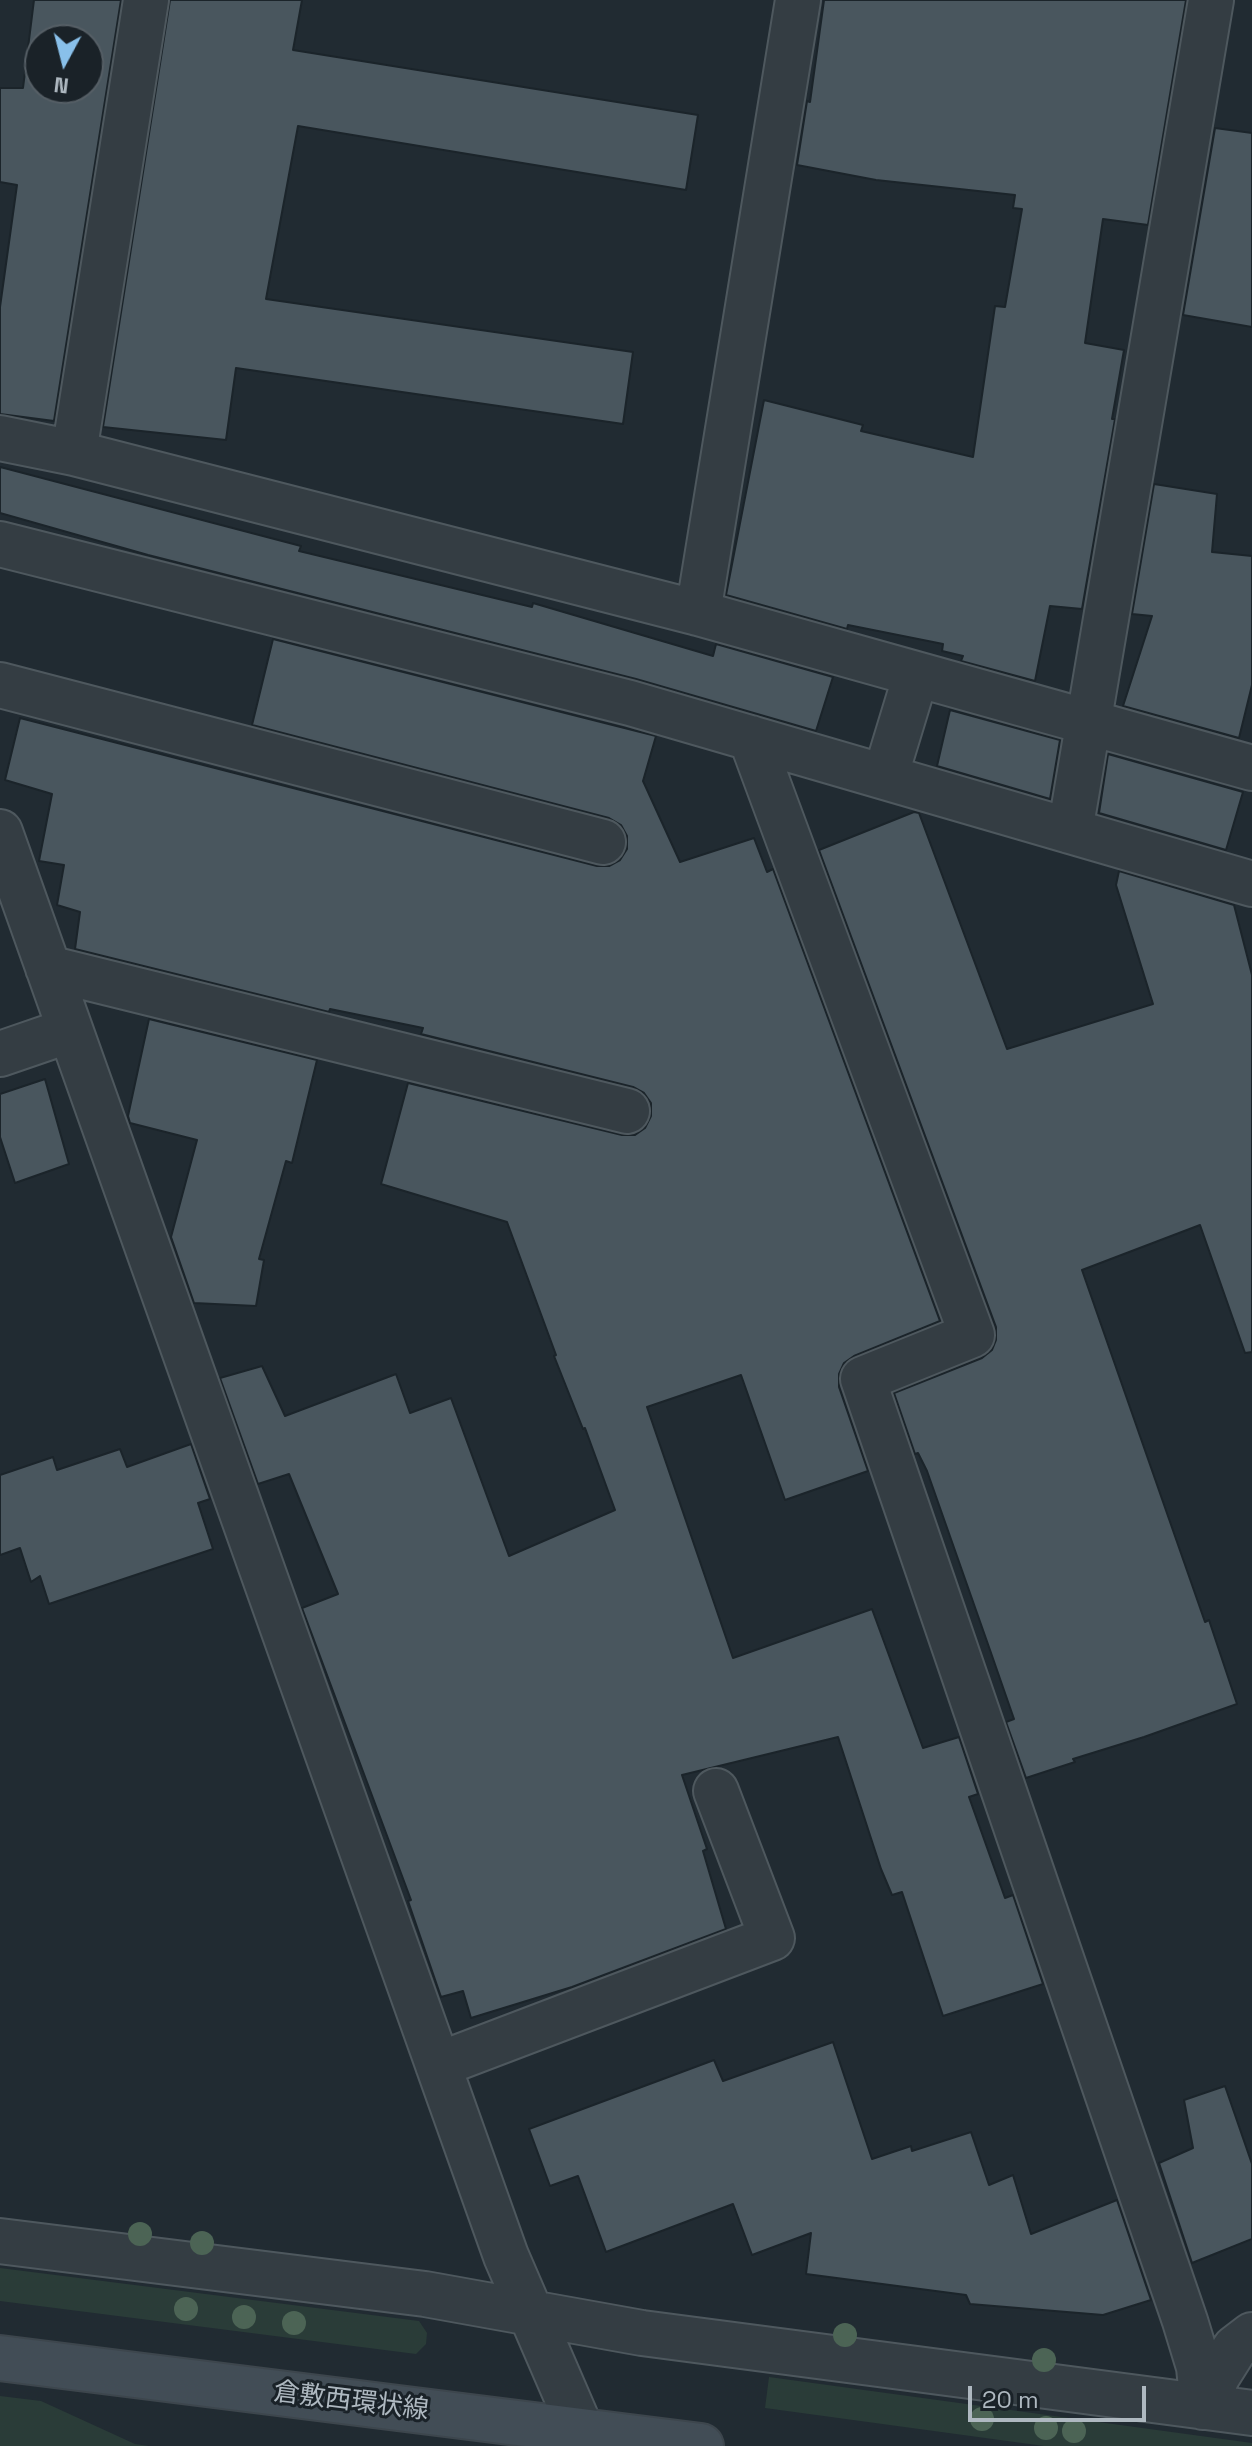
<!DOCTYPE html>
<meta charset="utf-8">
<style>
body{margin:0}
#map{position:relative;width:1252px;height:2446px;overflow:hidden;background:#212b32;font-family:"Space Grotesk",sans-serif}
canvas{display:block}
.north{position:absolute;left:24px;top:24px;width:80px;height:80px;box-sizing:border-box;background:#1a2228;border:2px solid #555e65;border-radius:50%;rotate:187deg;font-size:22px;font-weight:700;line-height:32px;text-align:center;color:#aeb8c0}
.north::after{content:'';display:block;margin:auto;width:28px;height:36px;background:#89c0ea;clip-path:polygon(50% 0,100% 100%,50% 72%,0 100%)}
.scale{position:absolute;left:968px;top:2386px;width:178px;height:36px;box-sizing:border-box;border:4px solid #aeb8c0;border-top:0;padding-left:10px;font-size:24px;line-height:28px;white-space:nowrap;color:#aeb8c0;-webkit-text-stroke:6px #1a2228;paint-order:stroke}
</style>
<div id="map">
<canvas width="1252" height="2446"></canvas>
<div class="north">N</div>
<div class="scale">20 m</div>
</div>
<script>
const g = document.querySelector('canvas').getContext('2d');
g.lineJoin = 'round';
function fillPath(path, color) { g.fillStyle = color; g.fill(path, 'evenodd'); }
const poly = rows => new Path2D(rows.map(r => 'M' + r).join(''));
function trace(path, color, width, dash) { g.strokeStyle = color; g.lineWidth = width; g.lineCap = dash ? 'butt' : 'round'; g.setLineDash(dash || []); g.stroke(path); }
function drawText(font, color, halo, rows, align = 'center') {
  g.font = font + ' "Space Grotesk","Noto Sans JP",sans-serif'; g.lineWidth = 6; g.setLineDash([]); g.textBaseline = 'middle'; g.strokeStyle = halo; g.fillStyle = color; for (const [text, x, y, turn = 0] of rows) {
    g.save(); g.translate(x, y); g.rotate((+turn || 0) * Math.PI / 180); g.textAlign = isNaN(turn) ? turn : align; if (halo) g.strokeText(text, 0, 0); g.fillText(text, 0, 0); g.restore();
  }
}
const green = poly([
 [0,2268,419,2321,427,2333,426,2344,416,2354,0,2301],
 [769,2377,1252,2443,1252,2446,1044,2446,765,2408],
 [0,2396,41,2401,135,2444,149,2446,0,2446]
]);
const building = poly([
 [34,0,121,0,54,421,0,414,0,307,17,185,0,182,0,88,23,88,34,0],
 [40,40,88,40,88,88,40,88,40,40],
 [170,0,302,0,293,50,698,115,686,190,298,126,266,299,633,352,623,424,236,368,226,440,103,427,170,0],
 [824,0,1186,0,1148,225,1103,219,1085,343,1124,350,1112,419,1115,419,1082,609,1050,606,1035,681,961,661,963,656,942,651,943,644,848,625,847,629,726,595,764,400,863,425,861,431,973,457,995,306,1005,307,1022,209,1013,208,1015,195,876,180,797,165,807,101,810,102,824,0],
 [1215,128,1252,133,1252,327,1183,315,1215,128],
 [0,467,301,546,299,551,532,607,533,603,713,656,716,644,833,677,816,731,636,679,148,555,0,513,0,467],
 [1154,484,1217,494,1212,552,1252,556,1252,685,1239,738,1123,706,1152,616,1132,614,1154,484],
 [273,639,656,736,643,781,680,862,754,838,767,872,773,869,940,1321,854,1356,844,1363,839,1374,839,1387,868,1471,785,1500,741,1375,647,1407,733,1658,872,1609,923,1748,959,1737,978,1794,969,1797,1005,1898,1013,1895,1043,1984,943,2016,902,1892,892,1895,881,1869,838,1737,682,1775,707,1849,703,1851,726,1929,572,1987,471,2018,463,1991,441,1997,408,1901,411,1900,302,1608,338,1594,289,1474,258,1484,220,1378,262,1366,285,1416,396,1374,410,1413,451,1398,509,1556,615,1510,585,1428,583,1429,554,1356,556,1355,507,1222,381,1184,408,1083,622,1135,635,1135,645,1128,651,1116,651,1103,644,1093,633,1087,421,1034,423,1028,330,1009,329,1012,75,949,80,912,57,905,64,865,39,861,52,794,5,780,20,718,597,866,609,866,620,860,627,849,627,836,621,825,609,818,252,725,273,639],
 [950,710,1060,740,1050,799,937,766,950,710],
 [1108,754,1243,792,1226,850,1099,813,1108,754],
 [914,812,919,813,1007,1049,1153,1004,1116,885,1119,871,1234,905,1252,975,1252,1352,1245,1353,1200,1225,1082,1270,1205,1622,1209,1620,1237,1704,1144,1737,1073,1759,1075,1762,1026,1778,1006,1722,1014,1719,990,1650,927,1471,918,1453,915,1454,894,1393,982,1358,992,1350,996,1340,996,1327,819,850,914,812],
 [149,1019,317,1060,292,1163,286,1161,259,1259,264,1260,256,1306,194,1303,171,1237,197,1140,130,1123,128,1116,149,1019],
 [45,1079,69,1164,15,1183,0,1137,0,1094,45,1079],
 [191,1444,210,1499,198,1503,213,1549,49,1604,40,1576,31,1582,20,1548,0,1555,0,1475,53,1457,57,1470,120,1449,127,1467,191,1444],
 [833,2042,872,2159,911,2146,912,2151,971,2132,989,2185,1013,2175,1031,2234,1117,2200,1151,2300,1103,2315,970,2304,966,2295,806,2274,811,2233,752,2255,733,2204,606,2252,578,2176,550,2186,529,2129,714,2060,723,2081,833,2042],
 [1225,2086,1252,2164,1252,2239,1192,2263,1159,2163,1193,2148,1184,2100,1225,2086]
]);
const street = poly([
 [0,438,74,453,698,613,1252,768],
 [74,453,146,0],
 [0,544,630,703,1252,884],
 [698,613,798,0],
 [0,685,603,842],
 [751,738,972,1335,863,1379,1185,2321,1199,2367,1203,2407],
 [885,777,916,675],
 [1070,831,1211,0],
 [0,832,506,2256,588,2446],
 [48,968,627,1111],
 [0,1054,70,1030],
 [438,2065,772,1938,716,1791],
 [0,2241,425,2294,642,2333,1252,2413],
 [1203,2407,1218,2375,1235,2348,1252,2335]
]);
const secondary = poly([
 [0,2358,701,2446]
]);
const trees = [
 [140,2234],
 [202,2243],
 [186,2309],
 [244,2317],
 [294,2323],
 [845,2335],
 [1044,2360],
 [982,2419],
 [1046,2428],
 [1074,2431]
];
const streetNames = [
 ["倉敷西環状線",351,2402,7]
];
fillPath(green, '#2a3c38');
fillPath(building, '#49565e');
trace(building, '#1b242a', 2);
trace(street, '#4e585e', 48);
trace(secondary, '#3d464d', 48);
trace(street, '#343d43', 44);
trace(secondary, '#424d56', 44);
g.fillStyle = '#4c6455';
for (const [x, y] of trees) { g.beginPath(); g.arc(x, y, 12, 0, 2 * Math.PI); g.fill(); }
drawText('26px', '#aeb8c0', '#1a2228', streetNames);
</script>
